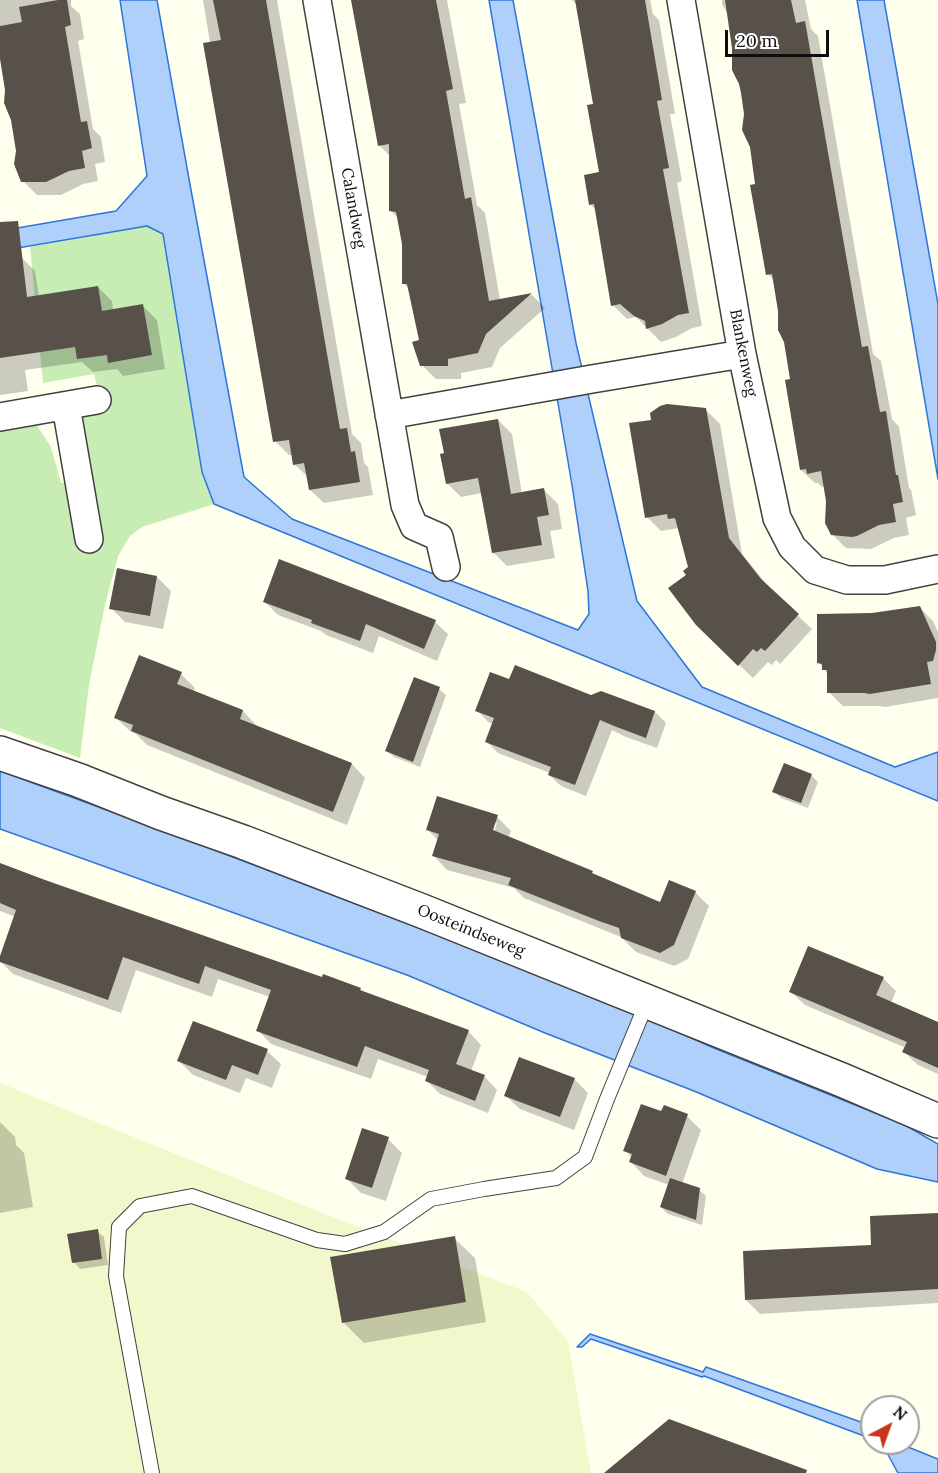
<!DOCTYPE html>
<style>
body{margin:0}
#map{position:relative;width:938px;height:1473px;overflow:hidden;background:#ffe;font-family:Lora,serif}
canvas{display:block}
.north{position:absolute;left:860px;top:1395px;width:60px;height:60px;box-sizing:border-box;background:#fff;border:2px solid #9f9f9f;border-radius:50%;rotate:41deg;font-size:16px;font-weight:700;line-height:24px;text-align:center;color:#0e0e0e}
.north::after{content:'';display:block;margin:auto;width:21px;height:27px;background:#c9331a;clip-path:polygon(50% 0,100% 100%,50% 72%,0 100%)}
.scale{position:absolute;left:725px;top:30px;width:104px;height:27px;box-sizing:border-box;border:3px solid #0e0e0e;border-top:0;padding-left:8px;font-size:18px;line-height:21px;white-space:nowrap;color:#0e0e0e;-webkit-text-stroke:4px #fff;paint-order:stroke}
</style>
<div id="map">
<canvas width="938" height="1473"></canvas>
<div class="north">N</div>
<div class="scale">20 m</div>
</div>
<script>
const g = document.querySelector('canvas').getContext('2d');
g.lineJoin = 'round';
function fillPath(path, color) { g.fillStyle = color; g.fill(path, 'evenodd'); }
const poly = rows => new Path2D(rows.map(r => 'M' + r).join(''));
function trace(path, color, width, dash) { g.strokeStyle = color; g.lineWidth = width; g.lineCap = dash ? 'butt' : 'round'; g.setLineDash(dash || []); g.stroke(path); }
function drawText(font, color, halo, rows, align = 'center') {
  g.font = font + ' Lora,serif'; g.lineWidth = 6; g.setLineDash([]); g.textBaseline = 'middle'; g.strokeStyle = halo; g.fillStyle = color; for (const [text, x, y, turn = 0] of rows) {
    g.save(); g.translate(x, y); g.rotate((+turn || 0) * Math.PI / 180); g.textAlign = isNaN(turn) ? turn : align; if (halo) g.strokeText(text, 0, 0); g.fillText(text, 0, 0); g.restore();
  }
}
const farmland = poly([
 [0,1083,315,1210,527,1292,568,1341,591,1473,0,1473]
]);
const green = poly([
 [147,226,163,234,202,472,214,504,142,527,130,536,118,556,105,605,89,685,80,758,0,728,0,424,36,424,51,447,61,483,89,477,82,421,84,412,101,402,94,374,43,383,30,247]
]);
const water = poly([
 [120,0,157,0,189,179,244,477,292,519,578,630,589,614,588,591,572,485,489,0,513,0,576,343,637,601,702,687,895,767,938,752,938,801,214,504,202,472,163,234,147,226,0,251,0,231,116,211,147,176,120,0],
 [857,0,884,0,938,304,938,479,857,0],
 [0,771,178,836,591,994,714,1048,905,1125,938,1144,938,1182,877,1169,694,1091,545,1033,407,975,0,829,0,771],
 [590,1334,703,1372,706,1367,872,1426,872,1439,704,1376,702,1377,591,1339,582,1347,577,1347,590,1334],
 [879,1443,898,1443,938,1459,938,1473,898,1473,886,1451,879,1443]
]);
const shadow = poly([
 [0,0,71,0,71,6,80,14,84,39,78,41,93,129,101,137,105,162,95,164,98,181,83,184,61,195,37,195,23,181,0,54],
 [203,0,277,0,352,434,361,443,364,463,368,467,373,495,324,503,310,490,309,478,294,464,293,455,289,455,275,441],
 [355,0,447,0,466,103,459,104,477,205,485,213,500,300,532,295,545,308,500,348,492,367,461,373,461,379,436,379,422,365,420,341,410,290,403,283,404,244,399,219,391,211,391,157,379,145],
 [572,0,650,0,653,14,659,20,675,114,670,114,682,181,677,183,702,326,692,328,676,337,661,342,636,317,627,319,613,305,596,210,590,204,601,173,595,105,578,6],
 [722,0,805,0,811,29,818,36,873,354,881,361,892,419,899,427,909,488,911,490,916,515,906,518,909,535,894,538,871,549,846,548,832,534,825,486,822,487,818,483,815,483,801,470,792,381,775,281,768,274,757,185,729,17,722,4],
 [21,257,35,271,39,297,98,287,112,301,113,311,143,306,157,320,165,369,123,376,117,369,93,372,82,362,25,370,28,391,0,395,0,260],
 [706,410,720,424,742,554,772,591,812,629,780,664,776,660,772,665,768,662,753,678,712,639,688,575,690,568,679,528,661,531,647,517],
 [498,420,512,434,522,494,544,490,558,504,562,529,550,531,555,558,507,566,493,552,482,493,461,497,447,483,445,454],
 [157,577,171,591,163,629,125,622,111,608],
 [265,602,435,622,448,634,437,661,379,636,373,653,326,635,321,631,278,615],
 [919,607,933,621,938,632,938,698,885,707,879,706,843,706,829,692,828,675,819,662,873,615],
 [181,674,195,688,193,692,243,711,256,725,256,727,352,764,365,778,347,825,147,745,136,734,130,731,116,718],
 [510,681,592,697,655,712,666,723,657,748,626,737,612,730,586,796,561,786,549,775,550,773,498,753,487,742,494,724,488,722,477,710],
 [439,689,446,695,420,767,394,757,387,750],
 [811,775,818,782,808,808,781,798,774,791],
 [497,817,511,831,508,838,592,873,595,876,661,904,695,892,709,906,688,959,674,966,636,952,621,937,524,898,514,888,447,870,434,856,438,840,428,830],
 [494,823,497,823,492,838],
 [0,864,323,979,360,989,364,993,468,1031,481,1045,471,1071,484,1076,497,1090,488,1113,440,1094,426,1080,428,1077,378,1059,371,1079,271,1044,258,1030,270,997,218,979,212,997,136,970,121,1013,13,974,0,961,16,917,0,911],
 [883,978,896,991,891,1003,938,1024,938,1074,918,1065,904,1052,906,1048,805,1005,791,992],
 [267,1051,281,1064,272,1088,246,1078,240,1093,193,1075,179,1061],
 [574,1079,588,1093,574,1130,520,1109,506,1096],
 [664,1107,687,1116,701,1130,682,1184,699,1190,706,1196,702,1225,668,1214,661,1207,669,1185,644,1176,631,1162,632,1158,625,1150,662,1113],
 [0,1122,15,1137,16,1145,24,1153,33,1207,0,1213],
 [388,1139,402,1153,386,1201,361,1193,347,1179],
 [938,1214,938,1303,760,1314,746,1300,873,1247],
 [97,1231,104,1237,108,1265,80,1269,74,1262],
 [454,1238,475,1258,486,1322,364,1343,343,1322]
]);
const building = poly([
 [58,0,67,0,71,25,65,27,81,122,87,121,92,148,82,151,85,168,69,171,46,182,21,182,14,164,16,151,11,120,4,103,5,90,0,59,0,26,22,22,19,7],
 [213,0,266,0,340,429,347,428,351,452,355,451,360,482,309,490,304,463,293,465,289,440,273,442,203,43,221,40],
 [351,0,436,0,453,89,446,91,465,199,471,197,489,301,532,293,486,334,478,353,448,359,448,366,420,366,412,342,419,340,407,284,402,284,402,244,396,212,389,211,389,144,378,146],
 [575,0,645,0,662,100,657,101,669,168,663,169,689,313,678,315,662,324,646,329,645,321,634,316,620,304,611,306,594,204,589,205,584,175,599,172,587,105,593,104],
 [725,0,791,0,796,23,805,21,862,347,868,346,880,412,886,411,896,475,898,475,903,502,893,504,896,522,879,525,857,536,852,537,831,535,825,523,826,501,821,471,807,474,806,469,800,470,785,380,790,379,784,342,778,330,778,311,772,274,766,275,750,185,755,184,750,147,742,130,744,114,741,93,739,84,732,70,732,48],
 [18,221,27,297,98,286,102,311,143,304,152,355,108,363,107,355,77,359,75,347,0,358,0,222],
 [667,404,706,408,729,538,761,579,799,614,765,651,761,648,757,652,753,649,738,666,696,625,668,588,686,575,683,571,688,567,675,518,668,519,667,514,645,518,629,423,651,420,650,413,660,406],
 [498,419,511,494,544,488,549,515,537,517,542,545,492,553,478,478,446,484,440,454,444,453,439,429],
 [279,559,436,620,424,649,366,624,360,641,311,623,312,620,263,602],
 [117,568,157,576,150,616,109,609],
 [920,606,936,642,936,650,933,661,927,662,931,684,870,694,864,693,827,693,827,670,822,670,822,664,817,663,817,614,872,613],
 [139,655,182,672,177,684,243,710,240,719,352,763,333,812,131,731,133,725,114,718],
 [515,665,591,695,601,691,655,711,646,738,614,726,600,720,575,785,548,775,551,767,485,742,494,718,475,711,490,672,509,679],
 [414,677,440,687,413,762,385,751],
 [784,763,812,774,801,803,772,792],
 [437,796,498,815,493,830,593,871,592,873,660,902,669,880,696,891,674,945,660,953,621,938,619,928,599,921,508,885,511,878,432,856,439,834,426,830],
 [0,863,45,880,322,977,323,974,361,988,360,990,469,1030,456,1064,485,1075,475,1101,425,1081,429,1070,365,1046,357,1067,256,1031,271,990,205,966,199,984,123,957,108,1000,0,962,0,956,16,910,0,903],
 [808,946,884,977,876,995,938,1022,938,1068,902,1052,907,1042,789,992],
 [193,1021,268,1049,258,1075,232,1065,226,1080,177,1061],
 [519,1057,575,1078,560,1117,504,1096],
 [641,1104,661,1111,664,1105,688,1114,666,1176,629,1162,632,1154,623,1151],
 [362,1128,389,1137,372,1188,345,1179],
 [670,1178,700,1188,696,1220,660,1207],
 [938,1213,938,1289,745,1300,743,1251,871,1245,870,1216],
 [98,1229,102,1259,72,1263,67,1234],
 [455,1236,466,1302,342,1323,330,1257],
 [669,1419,807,1470,806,1473,604,1473]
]);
const service = poly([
 [152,1473,116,1276,119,1227,140,1206,192,1196,317,1240,345,1244,384,1232,431,1199,484,1189,556,1178,585,1157,607,1099,647,1002]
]);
const minor = poly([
 [317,0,405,505,414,526,439,537,446,567],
 [681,0,742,354,777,518,792,547,815,570,847,580,885,580,938,569],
 [66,406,89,539],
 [389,415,592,379,742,354],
 [0,417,97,400]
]);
const tertiary = poly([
 [0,753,78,780,161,813,243,842,422,911,842,1080,938,1121]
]);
const streetNames = [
 ["Calandweg",353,208,80],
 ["Blankenweg",743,353,79],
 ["Oosteindseweg",471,931,22]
];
fillPath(farmland, '#f3f8cc');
fillPath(green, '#c7edb4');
fillPath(water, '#aed0fb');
trace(water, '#2f75d8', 1.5);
fillPath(shadow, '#0003');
fillPath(building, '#575149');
trace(service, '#414141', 16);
trace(minor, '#414141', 30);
trace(tertiary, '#414141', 36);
trace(service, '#fff', 14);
trace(minor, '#fff', 27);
trace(tertiary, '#fff', 33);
drawText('16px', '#0e0e0e', '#fff', streetNames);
</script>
